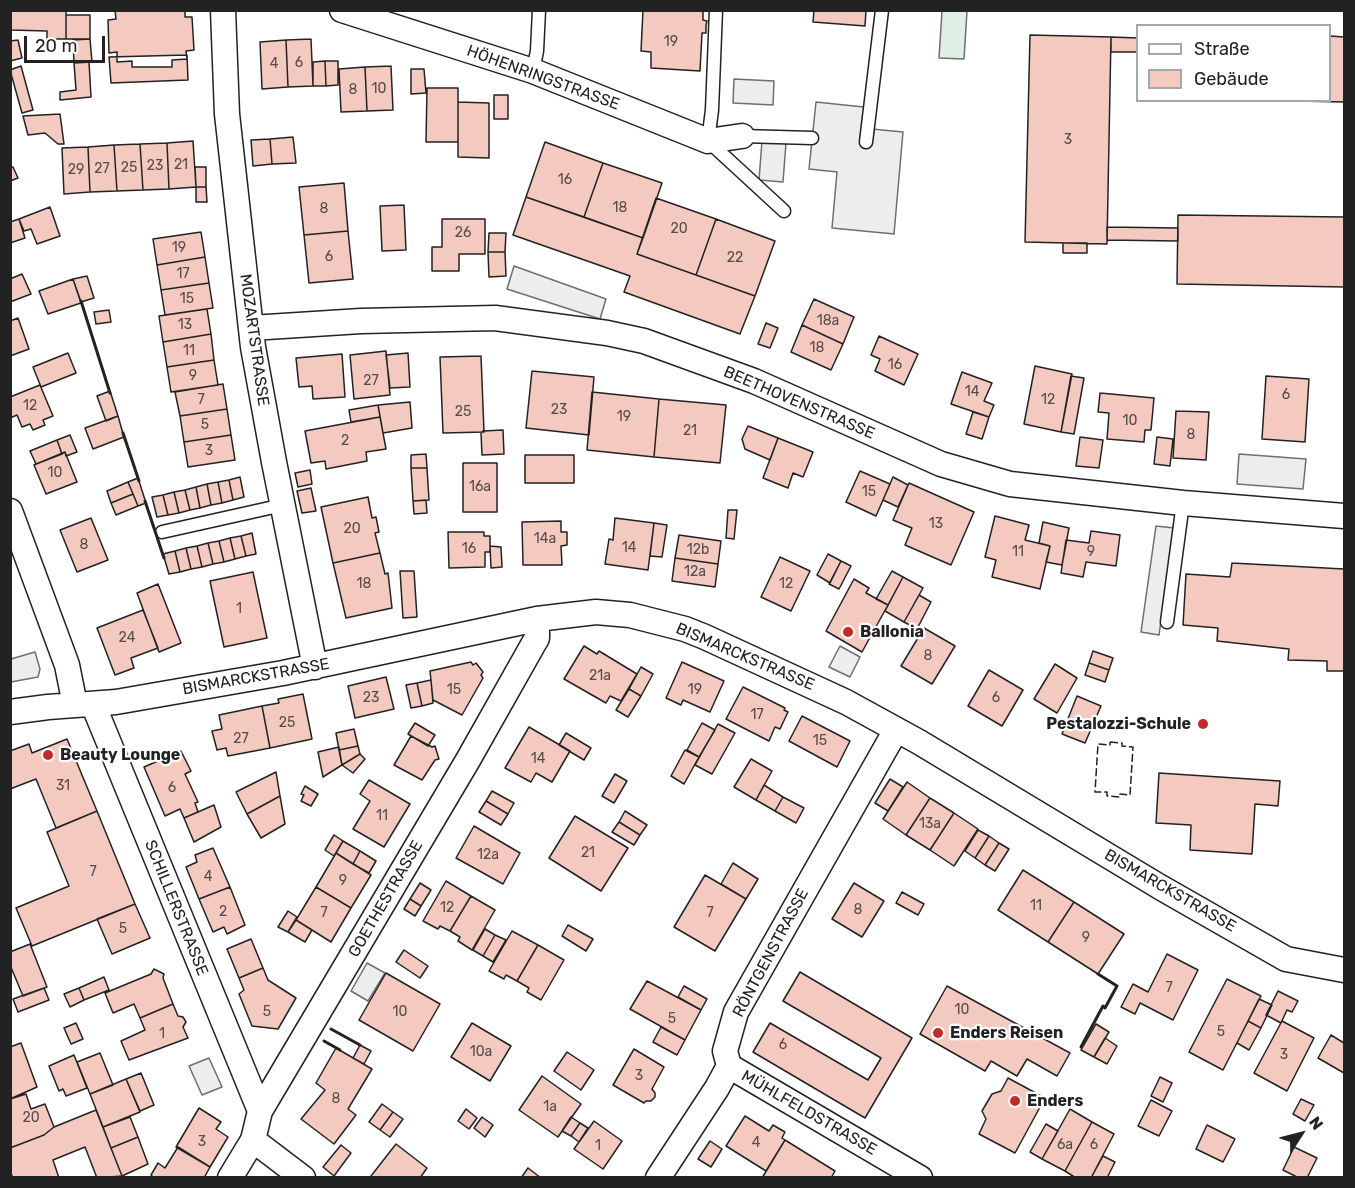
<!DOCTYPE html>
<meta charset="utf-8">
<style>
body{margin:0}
#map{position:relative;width:1355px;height:1188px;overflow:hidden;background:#fff;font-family:Rubik,sans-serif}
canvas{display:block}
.frame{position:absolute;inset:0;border:12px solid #222;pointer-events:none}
.legend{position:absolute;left:1136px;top:24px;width:195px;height:78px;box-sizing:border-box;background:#fff;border:2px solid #a7a7a7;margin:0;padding:8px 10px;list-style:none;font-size:18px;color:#222}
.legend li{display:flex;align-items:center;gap:12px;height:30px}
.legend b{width:30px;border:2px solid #a7a7a7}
.north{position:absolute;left:1271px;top:1104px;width:60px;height:60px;-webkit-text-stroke:4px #fff;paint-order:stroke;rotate:54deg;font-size:16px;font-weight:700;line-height:24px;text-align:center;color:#222}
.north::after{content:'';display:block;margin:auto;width:21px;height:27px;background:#222;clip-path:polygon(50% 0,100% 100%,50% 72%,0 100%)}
.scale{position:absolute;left:24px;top:36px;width:81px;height:27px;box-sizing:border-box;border:3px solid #222;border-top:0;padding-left:8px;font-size:18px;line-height:21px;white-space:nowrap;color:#222;-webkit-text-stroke:4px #fff;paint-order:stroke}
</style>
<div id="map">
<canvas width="1355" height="1188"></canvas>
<div class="frame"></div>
<ul class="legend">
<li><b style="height:8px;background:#fff"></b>Straße</li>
<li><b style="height:16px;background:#f3c9c0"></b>Gebäude</li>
</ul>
<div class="north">N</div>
<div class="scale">20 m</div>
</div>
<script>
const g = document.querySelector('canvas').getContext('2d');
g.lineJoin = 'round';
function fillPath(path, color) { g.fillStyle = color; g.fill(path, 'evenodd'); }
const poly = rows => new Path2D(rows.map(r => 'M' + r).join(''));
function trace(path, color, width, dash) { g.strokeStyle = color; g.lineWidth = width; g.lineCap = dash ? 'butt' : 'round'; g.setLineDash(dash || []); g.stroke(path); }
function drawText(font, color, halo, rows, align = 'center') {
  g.font = font + ' Rubik,sans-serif'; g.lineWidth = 4.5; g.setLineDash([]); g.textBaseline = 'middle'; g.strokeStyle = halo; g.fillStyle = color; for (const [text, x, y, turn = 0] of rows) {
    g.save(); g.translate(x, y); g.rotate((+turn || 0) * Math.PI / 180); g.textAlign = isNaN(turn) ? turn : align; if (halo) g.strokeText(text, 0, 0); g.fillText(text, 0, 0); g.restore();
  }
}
const green = poly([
 [942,11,967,11,964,59,939,58,942,11]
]);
const parking = poly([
 [734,79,774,81,773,105,733,103,734,79],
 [816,102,873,108,872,129,903,132,894,234,832,228,837,172,809,169,816,102],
 [762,141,786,143,783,182,759,180,762,141],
 [514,266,606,299,600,319,507,289,514,266],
 [1239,454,1306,459,1303,489,1237,484,1239,454],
 [1156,526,1174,528,1159,635,1141,632,1156,526],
 [840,646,860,657,850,677,829,667,840,646],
 [35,652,40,669,38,677,11,682,11,659,35,652],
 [367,963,385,973,368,1001,351,991,367,963],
 [209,1058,222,1087,202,1095,189,1066,209,1058]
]);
const building = poly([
 [10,10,66,10,66,39,47,39,47,31,10,30,10,10],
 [115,10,185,10,185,17,192,17,194,50,186,51,187,59,172,60,172,67,132,67,132,61,117,62,117,52,109,53,108,20,116,19,115,10],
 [643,10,703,10,703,20,707,21,706,26,706,33,702,33,700,71,651,68,651,52,641,51,643,10],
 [814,10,866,10,865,26,813,22,814,10],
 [66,15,90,15,90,39,66,39,66,15],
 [1030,35,1111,37,1107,244,1025,242,1030,35],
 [1330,36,1344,37,1344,102,1249,100,1330,100,1330,36],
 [1111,37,1138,38,1138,52,1111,52,1111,37],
 [90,39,92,62,74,63,73,40,90,39],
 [311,39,313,86,288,87,286,40,311,39],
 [18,40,22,58,10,61,10,41,18,40],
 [286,40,288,87,262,89,260,42,286,40],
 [187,55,188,80,111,83,109,57,187,55],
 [325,61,338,61,338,85,326,86,325,61],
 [325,61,326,86,313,86,313,62,325,61],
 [89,62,91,97,60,100,60,92,76,90,74,63,89,62],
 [21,66,33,110,22,113,10,70,21,66],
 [391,66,393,110,367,111,365,67,391,66],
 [365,67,367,111,341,112,339,69,365,67],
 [411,69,424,69,426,93,411,94,411,69],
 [427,88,458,88,458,142,426,142,427,88],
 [494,95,508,95,508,119,494,119,494,95],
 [458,102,489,103,489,158,458,157,458,102],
 [60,114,64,144,58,144,45,133,28,135,23,116,60,114],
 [293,137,296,163,272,164,270,139,293,137],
 [270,139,272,164,253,166,251,140,270,139],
 [193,141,196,187,169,189,167,143,193,141],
 [545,142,603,163,584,217,526,197,545,142],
 [167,143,169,189,143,190,140,144,167,143],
 [140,144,143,190,117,191,114,145,140,144],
 [114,145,117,191,90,192,88,147,114,145],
 [88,147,90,192,64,194,62,148,88,147],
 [603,163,662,183,643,238,584,217,603,163],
 [13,167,18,178,10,181,10,168,13,167],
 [195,167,206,167,206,187,196,187,195,167],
 [344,183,348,231,304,235,299,187,344,183],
 [196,187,206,187,207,202,196,202,196,187],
 [526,197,643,238,637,254,755,296,740,334,624,292,630,276,513,235,526,197],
 [656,198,716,219,696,275,637,254,656,198],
 [404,205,406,250,382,251,380,206,404,205],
 [50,207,60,236,37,244,31,229,24,231,19,219,50,207],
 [1178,215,1344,217,1344,287,1177,284,1178,215],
 [19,219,25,238,10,243,10,222,19,219],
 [442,219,485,219,485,254,459,254,459,271,432,271,432,247,442,247,442,219],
 [716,219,775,241,755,296,696,275,716,219],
 [1107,227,1178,228,1178,241,1107,240,1107,227],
 [348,231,353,279,309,283,304,235,348,231],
 [201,232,205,257,157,265,153,239,201,232],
 [489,233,506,233,505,252,488,252,489,233],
 [1063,243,1087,243,1087,253,1063,253,1063,243],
 [488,252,505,252,506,276,489,277,488,252],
 [205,257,209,283,161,290,157,265,205,257],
 [22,274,31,294,10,302,10,279,22,274],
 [87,276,94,298,81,302,73,279,87,276],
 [73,279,81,303,48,314,39,291,73,279],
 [209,283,213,308,165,315,161,290,209,283],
 [814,299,854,317,843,344,802,325,814,299],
 [207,309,211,334,163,342,159,316,207,309],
 [109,310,111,322,96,324,94,312,109,310],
 [18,318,29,349,10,356,10,321,18,318],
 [766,323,778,328,770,348,758,344,766,323],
 [802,325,843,344,831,370,791,352,802,325],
 [211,334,214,360,167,367,163,342,211,334],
 [879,336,918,354,904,385,875,371,880,359,871,355,879,336],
 [386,351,390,395,354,399,350,355,386,351],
 [68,353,76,373,41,387,33,367,68,353],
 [408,353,410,387,390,388,386,355,408,353],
 [342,354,345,397,313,399,312,386,299,387,296,358,342,354],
 [481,356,484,432,443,433,440,357,481,356],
 [214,360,218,385,171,392,167,367,214,360],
 [1035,366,1072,374,1061,432,1024,424,1035,366],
 [532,371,594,377,589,435,526,428,532,371],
 [962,372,992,383,984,401,994,405,989,417,951,404,962,372],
 [1071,376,1084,378,1074,434,1061,432,1071,376],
 [1266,376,1309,379,1305,442,1262,439,1266,376],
 [223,384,227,409,180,416,175,392,223,384],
 [40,385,53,416,43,420,45,425,33,430,30,424,22,427,17,415,10,418,10,397,40,385],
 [110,391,118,416,106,421,97,396,110,391],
 [592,392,659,399,654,457,587,450,592,392],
 [1100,393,1154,398,1151,430,1145,430,1144,442,1107,439,1109,413,1098,412,1100,393],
 [659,399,726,405,720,463,654,457,659,399],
 [410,402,412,428,383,433,378,405,410,402],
 [378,405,380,417,351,422,349,410,378,405],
 [227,409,231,435,184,442,180,416,227,409],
 [1176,411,1209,412,1206,460,1173,458,1176,411],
 [973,412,989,417,982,439,966,434,973,412],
 [118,416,124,437,93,449,85,428,118,416],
 [380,417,386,449,366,452,367,461,326,469,325,461,311,463,305,431,380,417],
 [748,426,778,438,770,460,745,449,742,439,748,426],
 [503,430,504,454,482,455,481,433,483,431,503,430],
 [70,435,77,452,66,456,65,452,62,454,57,440,70,435],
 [231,435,235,460,188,467,184,442,231,435],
 [1080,437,1103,440,1099,468,1076,466,1080,437],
 [1157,437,1173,439,1170,466,1154,464,1157,437],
 [778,438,813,452,803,477,793,473,788,488,763,478,778,438],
 [57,440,62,454,36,464,30,451,57,440],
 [65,452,77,482,46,494,34,465,65,452],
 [426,454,427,468,411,468,411,455,426,454],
 [525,455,574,455,574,483,525,483,525,455],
 [463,463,497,463,497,512,463,512,463,463],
 [411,468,427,468,429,500,413,501,411,468],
 [310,470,312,484,298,487,295,473,310,470],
 [860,471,890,484,876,516,846,502,860,471],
 [240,477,244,497,233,500,229,480,240,477],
 [893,477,908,485,898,507,883,500,893,477],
 [138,478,146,503,138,506,128,482,138,478],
 [229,480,233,500,222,503,218,482,229,480],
 [128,482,133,494,111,503,107,491,128,482],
 [218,482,222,503,211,505,207,484,218,482],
 [909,483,974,512,951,565,905,545,912,528,893,520,909,483],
 [207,484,211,505,200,508,196,487,207,484],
 [196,487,200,508,190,510,185,490,196,487],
 [311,488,316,511,302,513,297,491,311,488],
 [185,490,190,510,179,513,174,492,185,490],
 [174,492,179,513,168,515,163,495,174,492],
 [133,494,138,506,116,515,111,503,133,494],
 [163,495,168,515,157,517,152,497,163,495],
 [368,497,372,518,376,517,379,532,375,533,380,553,333,563,321,507,368,497],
 [426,500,427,513,414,514,413,501,426,500],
 [728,510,737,510,734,539,726,538,728,510],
 [995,516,1029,525,1025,540,1050,546,1040,589,992,577,996,560,985,557,995,516],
 [91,518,108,560,77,572,60,530,91,518],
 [615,518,654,523,648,570,605,564,609,539,613,540,615,518],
 [561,521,561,532,567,532,567,545,561,546,562,565,523,565,522,522,561,521],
 [1043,522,1069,528,1062,565,1046,562,1050,546,1039,543,1043,522],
 [654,523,667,525,662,557,650,556,654,523],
 [1091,531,1120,535,1116,566,1086,562,1083,577,1061,573,1066,540,1089,543,1091,531],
 [448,532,484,532,484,536,490,536,490,552,485,552,485,567,449,568,448,532],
 [252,533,256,554,246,556,241,536,252,533],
 [679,535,721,541,718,564,675,558,679,535],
 [241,536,246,556,235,559,230,538,241,536],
 [230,538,235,559,224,562,219,541,230,538],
 [219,541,224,562,213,564,208,543,219,541],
 [208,543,213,564,202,567,197,546,208,543],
 [197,546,202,567,191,569,186,548,197,546],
 [490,546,501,547,502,567,491,568,490,546],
 [186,548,191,569,180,572,175,551,186,548],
 [175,551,180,572,169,574,163,554,175,551],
 [380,553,385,574,388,573,392,608,346,618,333,563,380,553],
 [828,554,841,561,830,583,817,575,828,554],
 [780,557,810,571,791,611,761,597,780,557],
 [675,558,718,564,715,587,672,581,675,558],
 [841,561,851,566,839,589,829,584,841,561],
 [1232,563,1344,569,1344,671,1327,671,1327,661,1288,660,1289,649,1217,641,1218,628,1183,625,1186,574,1230,577,1232,563],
 [400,571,414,571,417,617,403,618,400,571],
 [892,571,903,577,888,605,876,599,892,571],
 [253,572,267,638,224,647,210,581,253,572],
 [903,577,923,588,904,622,885,611,903,577],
 [854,579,869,588,866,593,888,605,862,652,826,631,854,579],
 [158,584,181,643,159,652,137,593,158,584],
 [919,595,931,602,917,629,904,622,919,595],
 [143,610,158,648,131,658,134,668,115,675,97,628,143,610],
 [924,628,955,646,932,684,901,666,924,628],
 [584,646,597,654,599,651,637,674,621,701,610,696,606,703,564,679,584,646],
 [1093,651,1113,658,1109,670,1089,663,1093,651],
 [471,662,473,665,476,663,483,672,481,675,483,678,462,715,433,700,430,671,471,662],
 [682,662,724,681,710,712,683,700,681,705,666,698,682,662],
 [1089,663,1109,670,1105,682,1085,675,1089,663],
 [1055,664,1077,678,1057,713,1034,699,1055,664],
 [641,667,653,674,641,696,629,689,641,667],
 [989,670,1023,690,1002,726,968,706,989,670],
 [386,677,394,709,355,718,348,686,386,677],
 [431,680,433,703,422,706,417,683,431,680],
 [417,683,422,706,411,708,406,685,417,683],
 [743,687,785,708,784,710,788,712,780,729,775,727,769,741,726,719,743,687],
 [629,689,641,696,628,717,616,710,629,689],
 [303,694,312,739,270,748,262,706,279,703,278,699,303,694],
 [1077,696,1101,706,1085,743,1062,734,1077,696],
 [262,706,270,748,228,756,226,748,217,750,212,731,222,729,219,715,262,706],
 [802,716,850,741,837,767,789,741,802,716],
 [415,723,435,735,428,746,408,734,415,723],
 [702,723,715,730,699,757,687,750,702,723],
 [718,724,735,733,712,774,695,765,718,724],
 [529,727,570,751,552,782,536,773,531,782,505,768,529,727],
 [354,729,358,746,339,750,336,733,354,729],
 [566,733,591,748,584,760,559,745,566,733],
 [411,736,432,747,435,746,439,759,435,760,422,780,394,765,411,736],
 [67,739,97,811,56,828,36,779,10,789,10,751,29,744,32,753,67,739],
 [358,746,360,754,342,765,339,750,358,746],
 [339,747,342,765,323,777,318,752,339,747],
 [685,750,699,757,684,784,671,776,685,750],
 [181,751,191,771,185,774,198,802,195,803,198,812,184,818,180,809,165,816,144,767,181,751],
 [360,754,365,759,353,773,342,765,360,754],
 [751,759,772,771,756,800,734,787,751,759],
 [276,772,280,796,247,814,236,792,276,772],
 [1159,773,1280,781,1278,806,1255,804,1252,854,1190,850,1191,825,1156,823,1159,773],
 [615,774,627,781,614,803,602,796,615,774],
 [890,779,903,787,888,811,875,803,890,779],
 [369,780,410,804,384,847,353,829,370,801,360,794,369,780],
 [907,782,930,798,906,835,883,819,907,782],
 [764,785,783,797,775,811,756,800,764,785],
 [305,786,318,794,311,806,301,801,304,795,301,794,305,786],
 [492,791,514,803,508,814,486,801,492,791],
 [280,796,285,824,261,838,247,814,280,796],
 [783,797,804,808,796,823,775,811,783,797],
 [930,798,954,813,930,850,906,835,930,798],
 [486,801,508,814,501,825,479,812,486,801],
 [214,805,221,827,194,842,184,818,214,805],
 [97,811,135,904,32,946,16,908,69,886,47,832,97,811],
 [625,811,647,825,640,835,619,822,625,811],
 [954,813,978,829,954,866,930,850,954,813],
 [575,816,628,848,601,891,549,858,575,816],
 [619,822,640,835,634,845,612,832,619,822],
 [474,826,520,853,503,884,456,858,474,826],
 [978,830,989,836,975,858,965,851,978,830],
 [334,835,343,841,334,856,325,850,334,835],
 [989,836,999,843,985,865,975,858,989,836],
 [343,841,360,851,353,864,336,853,343,841],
 [999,843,1009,849,995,871,985,865,999,843],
 [213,848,230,887,199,899,186,867,197,862,195,855,213,848],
 [360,851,376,861,369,873,353,864,360,851],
 [336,853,371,875,351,908,316,887,336,853],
 [733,863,758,879,746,899,721,884,733,863],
 [1023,870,1074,902,1048,942,998,910,1023,870],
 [705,875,746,899,715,951,674,927,705,875],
 [446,881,471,896,450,931,440,926,438,929,423,921,446,881],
 [420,883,431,890,421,906,410,899,420,883],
 [854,883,884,901,862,937,832,919,854,883],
 [230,887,245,925,227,934,224,927,213,932,199,899,230,887],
 [316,887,351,908,331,942,296,920,316,887],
 [902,892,924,904,918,915,896,903,902,892],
 [471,896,495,910,472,950,458,941,460,937,450,931,471,896],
 [410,899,421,906,415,916,404,909,410,899],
 [1074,902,1124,934,1098,974,1048,942,1074,902],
 [135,904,150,938,112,954,97,919,135,904],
 [288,911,297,917,288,932,278,927,288,911],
 [296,920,312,930,305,942,288,932,296,920],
 [568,925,593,939,586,951,562,936,568,925],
 [485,929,495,935,483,956,473,950,485,929],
 [512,931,538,945,517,981,506,975,504,979,489,971,512,931],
 [495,935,506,940,493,962,483,956,495,935],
 [251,939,263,968,239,978,227,949,251,939],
 [30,944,47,987,23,996,10,965,10,952,30,944],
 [538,945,564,960,541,1000,527,992,529,988,517,981,538,945],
 [404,950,428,966,420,978,396,962,404,950],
 [1167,954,1198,970,1173,1020,1140,1003,1135,1014,1121,1007,1133,984,1148,992,1167,954],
 [263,968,268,980,296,998,278,1029,252,1026,239,994,244,990,239,978,263,968],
 [154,969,164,974,163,978,173,1004,140,1018,134,1004,113,1013,105,993,151,974,154,969],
 [800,972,912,1038,865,1118,753,1052,770,1023,868,1080,881,1058,783,1001,800,972],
 [386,973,440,1004,413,1051,359,1020,386,973],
 [104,977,109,990,84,1000,79,988,104,977],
 [1227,979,1261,996,1223,1070,1189,1052,1227,979],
 [647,981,701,1010,685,1040,630,1009,647,981],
 [684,986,707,999,701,1010,678,997,684,986],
 [947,986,1070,1053,1057,1076,1027,1059,1017,1076,991,1061,985,1071,920,1034,947,986],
 [44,988,49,1000,18,1012,13,999,44,988],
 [79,988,84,1000,70,1007,64,994,79,988],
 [1278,991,1298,1001,1292,1012,1287,1010,1281,1023,1266,1015,1278,991],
 [1259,999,1272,1005,1261,1028,1248,1021,1259,999],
 [173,1004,178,1016,183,1017,186,1022,183,1027,188,1038,129,1060,121,1041,145,1030,140,1018,173,1004],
 [1248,1021,1261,1028,1249,1050,1237,1043,1248,1021],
 [1282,1021,1314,1038,1287,1091,1254,1073,1282,1021],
 [76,1023,83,1039,71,1044,64,1028,76,1023],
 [472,1023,511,1046,490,1081,451,1057,472,1023],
 [1096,1024,1109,1032,1094,1057,1081,1050,1096,1024],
 [661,1027,685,1040,677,1055,653,1042,661,1027],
 [1331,1035,1344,1043,1344,1073,1318,1058,1331,1035],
 [1105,1038,1117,1046,1107,1064,1094,1057,1105,1038],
 [21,1043,37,1087,10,1099,10,1047,21,1043],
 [360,1045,371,1051,364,1064,353,1058,360,1045],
 [336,1048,372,1069,348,1109,356,1115,334,1144,301,1119,325,1090,316,1083,336,1048],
 [634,1049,664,1067,652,1089,655,1093,655,1097,651,1101,646,1101,644,1103,613,1085,634,1049],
 [567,1052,594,1070,581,1090,554,1071,567,1052],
 [100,1053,113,1085,90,1094,77,1062,100,1053],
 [74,1055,87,1088,66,1096,63,1089,59,1091,49,1066,74,1055],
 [141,1073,154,1105,140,1111,126,1079,141,1073],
 [542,1076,581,1104,558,1137,519,1110,542,1076],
 [1160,1077,1172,1083,1163,1102,1151,1096,1160,1077],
 [1008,1078,1045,1098,1015,1153,979,1134,986,1119,982,1111,992,1094,1001,1091,1008,1078],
 [126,1079,140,1112,103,1127,90,1094,126,1079],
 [26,1094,31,1109,45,1104,54,1127,44,1135,10,1148,10,1099,26,1094],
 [1301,1099,1314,1105,1305,1121,1293,1114,1301,1099],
 [1151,1100,1172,1111,1159,1136,1138,1126,1151,1100],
 [382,1104,393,1112,380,1130,369,1122,382,1104],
 [199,1108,221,1122,216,1129,228,1137,210,1167,176,1147,199,1108],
 [466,1109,477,1118,469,1129,458,1121,466,1109],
 [1070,1109,1092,1122,1065,1171,1042,1159,1070,1109],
 [96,1110,122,1176,97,1178,85,1147,53,1160,59,1178,13,1178,10,1171,10,1148,44,1135,54,1127,96,1110],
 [393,1112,403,1119,390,1137,380,1130,393,1112],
 [745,1116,769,1131,773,1125,785,1132,782,1138,785,1140,766,1171,726,1146,745,1116],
 [130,1117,138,1137,111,1148,103,1127,130,1117],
 [482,1117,493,1125,485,1137,474,1128,482,1117],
 [571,1117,580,1123,571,1136,562,1131,571,1117],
 [594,1121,622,1141,603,1169,574,1149,594,1121],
 [1092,1122,1114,1134,1091,1178,1076,1178,1065,1171,1092,1122],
 [580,1123,588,1128,579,1142,571,1136,580,1123],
 [1046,1124,1058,1131,1042,1159,1030,1152,1046,1124],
 [1207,1125,1235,1139,1223,1162,1196,1149,1207,1125],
 [138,1137,148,1164,122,1176,111,1148,138,1137],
 [785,1140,835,1171,831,1178,762,1178,785,1140],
 [710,1141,722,1149,711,1167,698,1159,710,1141],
 [396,1144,427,1168,420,1178,373,1178,371,1176,396,1144],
 [341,1145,351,1153,334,1176,323,1167,341,1145],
 [178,1147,210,1167,204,1178,154,1178,151,1175,158,1163,165,1168,178,1147],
 [1294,1147,1317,1158,1307,1178,1299,1178,1283,1170,1294,1147],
 [1103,1156,1115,1162,1107,1178,1091,1178,1103,1156],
 [528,1168,541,1178,521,1178,528,1168]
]);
const lane = poly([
 [716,10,712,110,708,141,784,211],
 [533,71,537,51,539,10],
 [742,136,812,138],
 [866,142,882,10],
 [162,532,283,505],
 [1167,622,1183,503]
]);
const street = poly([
 [223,10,227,114,253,347,274,462,315,667],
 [342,10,533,71,708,141,742,136],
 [251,328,361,321,495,318,607,333,644,341,754,381,941,464,1010,484,1183,503,1344,516],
 [10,511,67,665,75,705],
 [93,704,260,1111],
 [10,712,48,707,116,702,283,673,537,619,596,612,630,615,685,629,705,637,846,702,919,742,1160,887,1286,959,1344,970],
 [729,1066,920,1178],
 [253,1140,303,1178],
 [230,1178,253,1140,260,1111,468,760,534,643,537,638,537,619],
 [658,1178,717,1088,729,1066,725,1051,736,1012,896,730]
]);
const fence = poly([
 [1110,742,1122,743,1122,746,1133,747,1130,795,1120,794,1120,797,1107,796,1107,792,1095,792,1098,744,1110,745,1110,742]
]);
const wall = poly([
 [81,301,110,393],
 [123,433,139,481],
 [145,501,164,558],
 [331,1029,360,1045],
 [324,1041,340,1050],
 [1081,1047,1103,1006,1105,1008,1117,986,1098,974]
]);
const markers = [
 [848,632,6,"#c62828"],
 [1203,724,6,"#c62828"],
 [48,755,6,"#c62828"],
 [938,1033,6,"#c62828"],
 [1015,1101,6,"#c62828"]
];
const numberNames = [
 ["19",671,42],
 ["6",299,63],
 ["4",274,64],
 ["10",379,89],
 ["8",353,90],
 ["3",1068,140],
 ["21",181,165],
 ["23",155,166],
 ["25",129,168],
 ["27",102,169],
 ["29",76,170],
 ["16",565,180],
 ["18",620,208],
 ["8",324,209],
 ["20",679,229],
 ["26",463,233],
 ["19",179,248],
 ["6",329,257],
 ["22",735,258],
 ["17",183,274],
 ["15",187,299],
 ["18a",828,321],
 ["13",185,325],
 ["18",817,348],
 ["11",189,351],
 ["16",895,365],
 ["9",193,376],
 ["27",371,381],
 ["14",972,392],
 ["6",1286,395],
 ["7",201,400],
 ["12",1048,400],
 ["12",30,406],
 ["23",559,410],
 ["25",463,412],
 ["19",624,417],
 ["10",1130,421],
 ["5",205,425],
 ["21",690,431],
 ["8",1191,435],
 ["2",345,441],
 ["3",209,451],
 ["10",55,473],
 ["16a",480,487],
 ["15",869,492],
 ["13",936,524],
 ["20",352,529],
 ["14a",545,539],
 ["8",84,545],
 ["14",629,548],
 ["16",469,549],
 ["12b",698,550],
 ["11",1018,552],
 ["9",1091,552],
 ["12a",695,572],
 ["18",364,584],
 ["12",786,584],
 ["1",239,609],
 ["24",127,638],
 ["8",928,656],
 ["21a",600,676],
 ["15",454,690],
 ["19",695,690],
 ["23",371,698],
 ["6",996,698],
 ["17",757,715],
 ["25",287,723],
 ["27",241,739],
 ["15",820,741],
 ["14",538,759],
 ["31",63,786],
 ["6",172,788],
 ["11",382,816],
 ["13a",930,824],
 ["21",588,853],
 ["12a",488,855],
 ["7",93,872],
 ["4",208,877],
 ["9",343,881],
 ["11",1036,906],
 ["12",447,908],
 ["8",858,910],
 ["2",223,912],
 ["7",324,913],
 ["7",710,913],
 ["5",123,929],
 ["9",1086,938],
 ["7",1169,988],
 ["10",962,1010],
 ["5",267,1012],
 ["10",400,1012],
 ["5",672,1019],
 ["5",1221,1032],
 ["1",162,1034],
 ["6",783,1045],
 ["10a",481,1052],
 ["3",1284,1055],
 ["3",639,1076],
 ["8",336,1099],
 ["1a",550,1107],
 ["20",31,1118],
 ["3",202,1142],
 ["4",756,1143],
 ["6a",1065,1145],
 ["6",1094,1145],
 ["1",598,1146]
];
const streetNames = [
 ["HÖHENRINGSTRASSE",543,78,20],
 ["MOZARTSTRASSE",254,340,82],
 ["BEETHOVENSTRASSE",799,403,23],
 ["BISMARCKSTRASSE",745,657,23],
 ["BISMARCKSTRASSE",256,677,-10],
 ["BISMARCKSTRASSE",1170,891,30],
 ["GOETHESTRASSE",386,899,-60],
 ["SCHILLERSTRASSE",176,908,68],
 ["RÖNTGENSTRASSE",771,953,-62],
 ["MÜHLFELDSTRASSE",809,1113,30]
];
const poiNames = [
 ["Ballonia",860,632],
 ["Pestalozzi-Schule",1191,724,"right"],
 ["Beauty Lounge",60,755],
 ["Enders Reisen",950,1033],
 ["Enders",1027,1101]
];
fillPath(green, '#e0efe3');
trace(green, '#6f6f6f', 1.5);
fillPath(parking, '#ededed');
trace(parking, '#6f6f6f', 1.5);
fillPath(building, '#f3c9c0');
trace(building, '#222', 1.5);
trace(lane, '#222', 15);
trace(street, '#222', 27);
trace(lane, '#fff', 12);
trace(street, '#fff', 24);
trace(fence, '#222', 1.5, [8, 3]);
trace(wall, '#222', 3);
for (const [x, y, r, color] of markers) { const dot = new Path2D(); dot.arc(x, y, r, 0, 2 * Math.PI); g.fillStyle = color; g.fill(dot); trace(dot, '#fff', 2); }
drawText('14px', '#564c4a', null, numberNames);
drawText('16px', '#222', '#fff', streetNames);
drawText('bold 16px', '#222', '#fff', poiNames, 'left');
</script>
